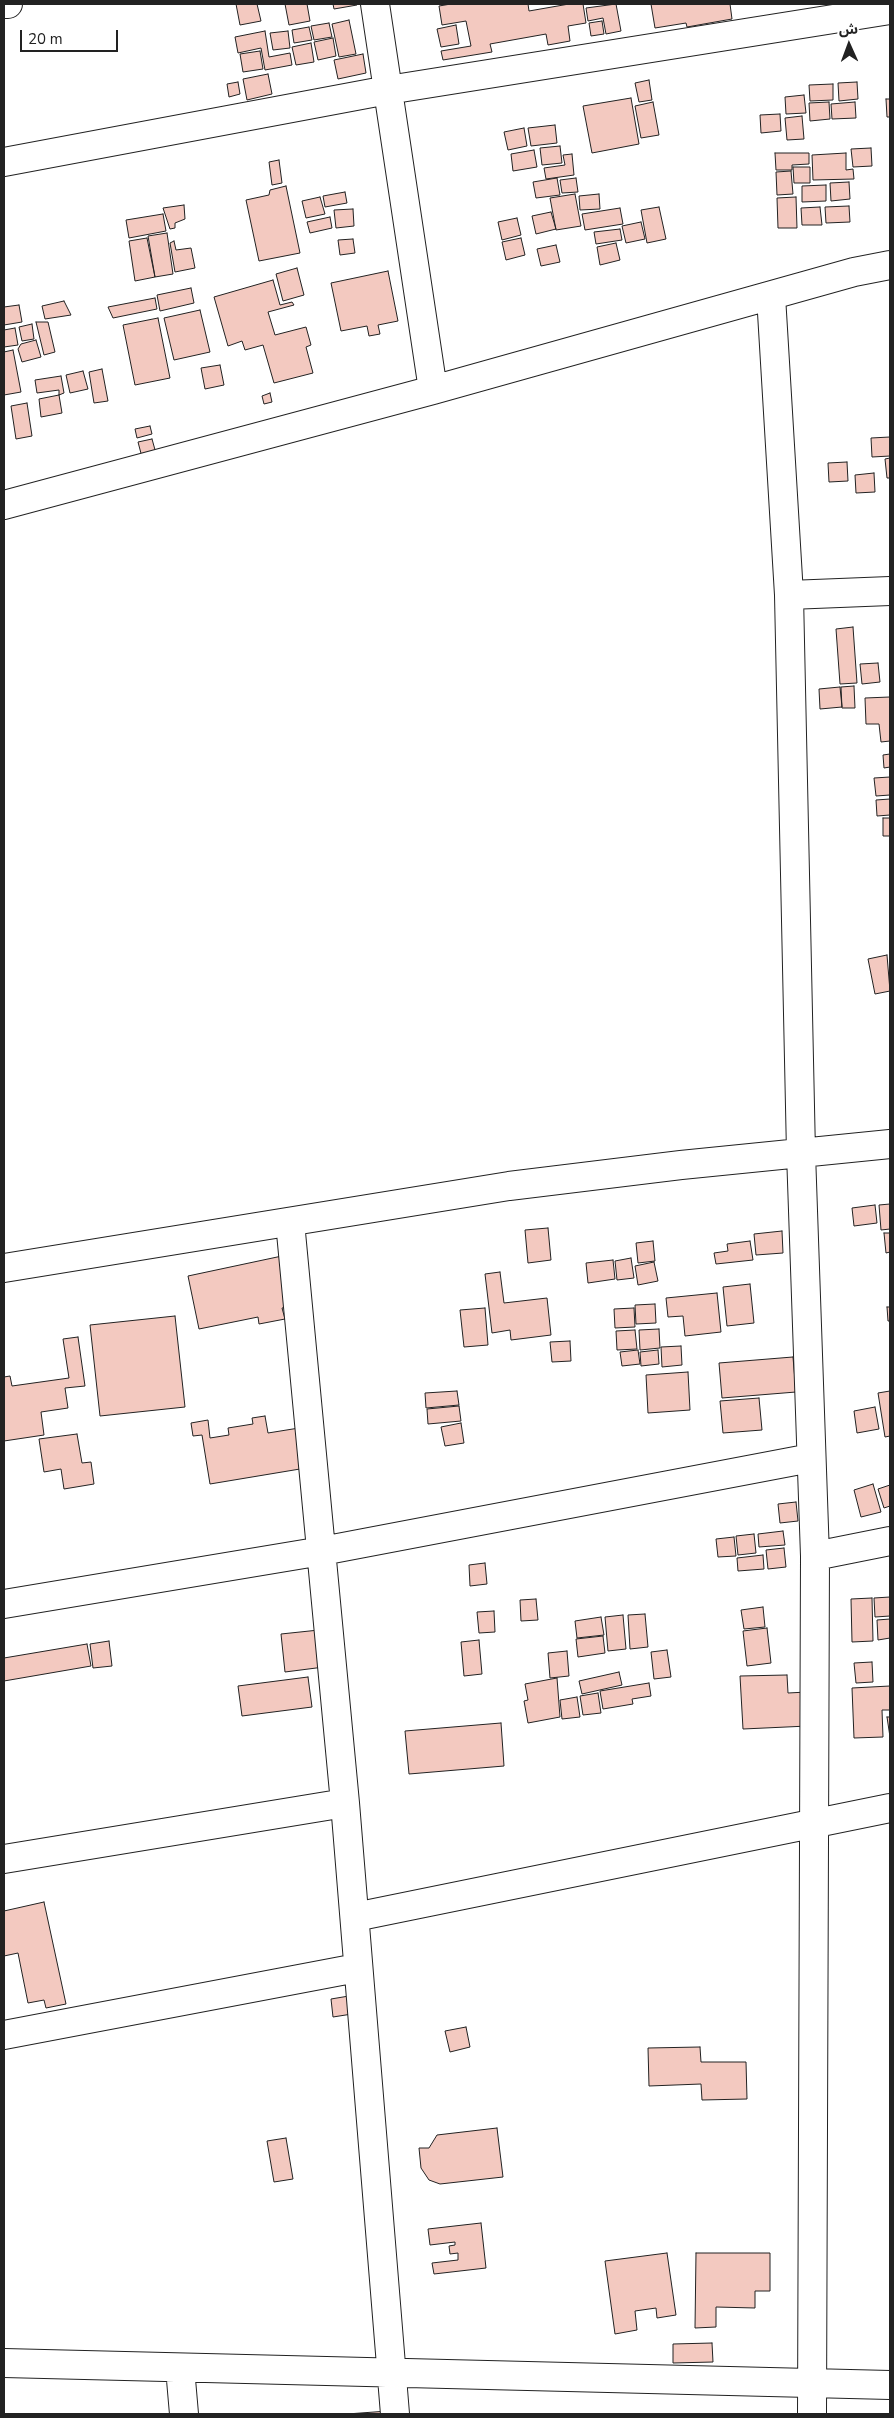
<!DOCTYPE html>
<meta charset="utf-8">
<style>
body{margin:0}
#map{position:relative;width:894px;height:2418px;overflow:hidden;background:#fff;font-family:"Nunito Sans","Noto Sans Arabic",sans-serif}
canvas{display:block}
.frame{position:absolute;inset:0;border:5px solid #222;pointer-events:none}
.north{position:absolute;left:824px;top:20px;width:50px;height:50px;-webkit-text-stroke:4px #fff;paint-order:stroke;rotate:358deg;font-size:14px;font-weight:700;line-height:20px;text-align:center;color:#222}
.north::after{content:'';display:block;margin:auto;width:18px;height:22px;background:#222;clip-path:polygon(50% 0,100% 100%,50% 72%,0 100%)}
.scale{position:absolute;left:20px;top:30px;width:98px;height:22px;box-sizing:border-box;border:2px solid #222;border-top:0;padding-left:6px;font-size:15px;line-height:18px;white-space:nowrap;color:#222;-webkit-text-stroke:4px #fff;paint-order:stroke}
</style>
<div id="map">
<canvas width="894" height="2418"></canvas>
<div class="frame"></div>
<div class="north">ش</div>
<div class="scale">20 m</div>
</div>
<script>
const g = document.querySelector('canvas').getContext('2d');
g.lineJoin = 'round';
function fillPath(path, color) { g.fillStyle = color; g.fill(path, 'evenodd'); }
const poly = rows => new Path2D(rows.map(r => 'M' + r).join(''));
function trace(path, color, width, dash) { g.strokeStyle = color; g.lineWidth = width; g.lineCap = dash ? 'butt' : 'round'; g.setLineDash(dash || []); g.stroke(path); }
const building = poly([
 [236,4,257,4,261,21,240,25,236,4],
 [285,4,307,4,310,21,289,25,285,4],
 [333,4,356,4,357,5,334,9,333,4],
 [451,4,528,4,529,11,569,4,583,4,586,23,568,26,570,41,548,45,546,34,490,44,492,52,443,60,441,51,471,46,466,21,442,25,439,6,451,4],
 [616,4,621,31,606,34,603,18,588,21,586,8,616,4],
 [651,4,730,4,732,19,687,27,686,23,655,28,651,4],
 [349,20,356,54,339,57,332,24,349,20],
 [602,21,604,34,591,36,589,23,602,21],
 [329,23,332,37,314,40,311,26,329,23],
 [456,25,459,44,441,47,437,29,456,25],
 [309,27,312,40,294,43,292,30,309,27],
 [265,31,269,57,290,53,292,65,265,70,261,48,238,53,235,37,265,31],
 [288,31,290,48,273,50,270,33,288,31],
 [333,38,336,56,318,60,314,42,333,38],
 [311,43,314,62,296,65,292,47,311,43],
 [260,51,263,69,243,72,240,54,260,51],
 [363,54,366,73,338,79,334,60,363,54],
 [268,74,272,94,247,100,243,79,268,74],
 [649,80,652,100,639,102,635,83,649,80],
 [238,82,240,94,229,97,227,84,238,82],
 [857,82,858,99,839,101,838,83,857,82],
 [833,84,833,100,810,101,809,85,833,84],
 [804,95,806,113,786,114,785,97,804,95],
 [631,98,639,144,592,153,583,106,631,98],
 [886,99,890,99,890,117,887,117,886,99],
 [653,102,659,135,641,138,635,106,653,102],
 [829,102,830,119,810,121,809,103,829,102],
 [855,102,856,118,832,119,831,104,855,102],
 [780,114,781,131,761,133,760,115,780,114],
 [802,116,804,139,787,140,785,118,802,116],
 [555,125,557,143,531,146,528,128,555,125],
 [524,128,527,146,508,150,504,132,524,128],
 [560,146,562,163,542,165,540,148,560,146],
 [871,148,872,166,853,167,851,149,871,148],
 [534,150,537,167,513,171,511,154,534,150],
 [775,153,809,153,809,164,792,165,792,170,776,170,775,153],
 [846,153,846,170,853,169,854,179,813,180,812,155,846,153],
 [572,154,574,175,546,179,544,168,565,165,563,155,572,154],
 [279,160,282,183,272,185,269,162,279,160],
 [793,167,810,167,810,183,794,183,793,167],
 [791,171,793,194,777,195,776,172,791,171],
 [557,178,560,195,536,198,533,182,557,178],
 [576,178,578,192,562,193,560,180,576,178],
 [849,182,850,199,831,201,830,183,849,182],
 [826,185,826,201,802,202,802,186,826,185],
 [286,186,300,253,259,261,246,200,269,195,270,190,286,186],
 [345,192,347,203,325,207,323,196,345,192],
 [575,194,581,226,556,230,550,198,575,194],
 [599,194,600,209,580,210,579,196,599,194],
 [320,197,325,214,306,218,302,201,320,197],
 [796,197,797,228,778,228,777,198,796,197],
 [184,205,185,219,175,223,175,228,170,229,163,208,184,205],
 [849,206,850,222,826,223,825,207,849,206],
 [659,207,666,239,647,243,641,210,659,207],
 [820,207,822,225,802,225,801,208,820,207],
 [620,208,623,224,585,230,582,214,620,208],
 [353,209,354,226,336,228,334,210,353,209],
 [551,212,556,229,536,234,532,216,551,212],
 [163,214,166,231,129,238,126,220,163,214],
 [330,217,332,228,310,233,307,222,330,217],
 [517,218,521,235,502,240,498,222,517,218],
 [641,222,645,239,626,243,622,226,641,222],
 [620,229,622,240,596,244,594,232,620,229],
 [167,233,173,274,155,277,148,236,167,233],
 [147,238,155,277,135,281,129,241,147,238],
 [521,238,525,255,506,260,502,242,521,238],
 [353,239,355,253,340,255,338,240,353,239],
 [174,241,176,250,191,248,195,268,175,272,170,243,174,241],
 [616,243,620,260,600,265,597,247,616,243],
 [556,245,560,262,541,266,537,249,556,245],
 [297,268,304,295,283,301,276,274,297,268],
 [388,271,398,321,378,325,380,334,369,336,367,326,341,331,331,283,388,271],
 [273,280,280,305,292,302,294,305,268,312,275,335,306,327,311,345,306,347,313,373,274,383,263,345,245,350,242,341,228,346,214,297,273,280],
 [191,288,194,303,160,311,157,295,191,288],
 [155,298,157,309,113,318,108,307,155,298],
 [64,301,71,315,45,319,42,306,64,301],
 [19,305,22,322,4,325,4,307,19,305],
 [200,310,210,352,174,360,164,318,200,310],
 [158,318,170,378,135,385,123,325,158,318],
 [36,322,48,322,55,352,44,355,36,322],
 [32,324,34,339,22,341,19,327,32,324],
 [15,328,18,345,4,347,4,330,15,328],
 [36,340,41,357,22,362,18,349,21,344,36,340],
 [13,350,21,392,4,395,4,352,13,350],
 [220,365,224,385,205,389,201,368,220,365],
 [102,369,108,401,94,403,89,372,102,369],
 [83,371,88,389,70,393,66,375,83,371],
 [61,376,64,393,59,395,59,390,37,393,35,380,61,376],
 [270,393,272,402,264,404,262,396,270,393],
 [59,395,62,413,41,417,39,399,59,395],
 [27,403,32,436,16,439,11,406,27,403],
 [150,426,152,434,137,438,135,429,150,426],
 [890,437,890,456,872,457,871,438,890,437],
 [152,439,157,457,143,461,138,442,152,439],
 [890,458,890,478,887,478,885,459,890,458],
 [847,462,848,481,829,482,828,463,847,462],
 [874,473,875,492,856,493,855,475,874,473],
 [853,627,857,683,840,684,836,629,853,627],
 [878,663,880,682,862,684,860,664,878,663],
 [854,686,855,708,842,708,841,687,854,686],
 [840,687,842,707,820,709,819,689,840,687],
 [890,697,890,741,881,742,879,724,866,724,865,698,890,697],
 [890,754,890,767,884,768,883,755,890,754],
 [890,777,890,795,876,796,874,778,890,777],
 [890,799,890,815,877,816,876,800,890,799],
 [883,818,890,818,890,836,883,836,883,818],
 [887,955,890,991,875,994,868,959,887,955],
 [890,1204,890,1229,881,1230,879,1205,890,1204],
 [875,1205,877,1223,854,1226,852,1208,875,1205],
 [548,1228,551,1260,528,1263,525,1230,548,1228],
 [782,1231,783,1253,756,1255,754,1234,782,1231],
 [884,1233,890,1233,890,1252,886,1253,884,1233],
 [653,1241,655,1261,638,1263,636,1243,653,1241],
 [750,1241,753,1260,716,1264,714,1253,728,1251,727,1244,750,1241],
 [282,1256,293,1306,282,1308,285,1319,259,1324,258,1317,199,1329,188,1276,282,1256],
 [631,1258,634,1278,617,1280,615,1261,631,1258],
 [613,1260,615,1279,588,1283,586,1263,613,1260],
 [654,1262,658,1281,638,1285,635,1266,654,1262],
 [500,1272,504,1303,547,1298,551,1335,511,1340,510,1330,492,1333,485,1274,500,1272],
 [750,1284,754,1323,727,1326,723,1287,750,1284],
 [717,1293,721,1332,685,1336,683,1316,668,1317,666,1298,717,1293],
 [655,1304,656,1323,636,1324,635,1305,655,1304],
 [887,1307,890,1307,890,1321,888,1321,887,1307],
 [485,1308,488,1345,464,1347,460,1310,485,1308],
 [634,1308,635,1327,615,1328,614,1309,634,1308],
 [175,1316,185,1407,100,1416,90,1325,175,1316],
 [659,1329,660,1348,640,1350,639,1330,659,1329],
 [635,1330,637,1349,617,1350,616,1331,635,1330],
 [78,1337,85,1386,65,1388,68,1408,41,1412,44,1435,4,1441,4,1377,10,1376,12,1386,69,1378,63,1339,78,1337],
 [570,1341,571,1361,552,1362,550,1342,570,1341],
 [681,1346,682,1365,662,1367,661,1347,681,1346],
 [638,1350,640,1364,622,1366,620,1352,638,1350],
 [658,1350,659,1364,641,1366,640,1352,658,1350],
 [793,1357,796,1392,722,1398,719,1363,793,1357],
 [688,1372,690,1410,648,1413,646,1375,688,1372],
 [457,1391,459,1405,426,1408,425,1393,457,1391],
 [890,1391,890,1436,885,1437,878,1393,890,1391],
 [759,1398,762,1430,723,1433,720,1401,759,1398],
 [459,1406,461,1421,428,1424,427,1409,459,1406],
 [875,1407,879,1429,857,1433,854,1411,875,1407],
 [265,1416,268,1433,299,1428,306,1468,210,1484,202,1435,193,1436,191,1423,208,1420,210,1438,229,1435,228,1428,253,1424,252,1418,265,1416],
 [461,1423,464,1443,445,1446,441,1427,461,1423],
 [77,1434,82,1463,91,1462,94,1484,64,1489,61,1469,44,1472,39,1439,77,1434],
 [873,1484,881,1512,861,1517,854,1490,873,1484],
 [890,1485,890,1506,884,1508,878,1489,890,1485],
 [796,1502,798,1521,780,1523,778,1504,796,1502],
 [783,1531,785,1545,759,1547,758,1534,783,1531],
 [754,1534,756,1553,738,1555,736,1536,754,1534],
 [734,1537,736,1556,718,1557,716,1539,734,1537],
 [784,1548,786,1567,768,1569,766,1550,784,1548],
 [763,1555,764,1569,738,1571,737,1558,763,1555],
 [485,1563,487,1584,470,1586,469,1565,485,1563],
 [890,1597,890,1616,875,1617,874,1598,890,1597],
 [872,1598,873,1641,852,1642,851,1599,872,1598],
 [536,1599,538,1620,521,1621,520,1600,536,1599],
 [763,1607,765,1627,744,1629,741,1610,763,1607],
 [494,1611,495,1632,479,1633,477,1612,494,1611],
 [645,1614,648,1647,630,1649,628,1615,645,1614],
 [623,1615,626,1649,608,1651,605,1617,623,1615],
 [601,1617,604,1635,577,1638,575,1621,601,1617],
 [890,1619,890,1638,878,1640,877,1620,890,1619],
 [767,1628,771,1663,747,1666,743,1631,767,1628],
 [319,1630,324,1667,285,1672,281,1634,319,1630],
 [603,1636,605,1653,578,1657,576,1639,603,1636],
 [479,1640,482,1674,464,1676,461,1642,479,1640],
 [109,1641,112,1666,93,1668,90,1644,109,1641],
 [87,1644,91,1666,4,1681,4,1658,87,1644],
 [667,1650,671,1677,654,1679,651,1652,667,1650],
 [567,1651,569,1676,550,1678,548,1653,567,1651],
 [872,1662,873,1682,856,1683,854,1663,872,1662],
 [619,1672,622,1685,582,1694,579,1681,619,1672],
 [787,1675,788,1693,807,1692,808,1726,743,1729,740,1676,787,1675],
 [308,1677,312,1707,242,1716,238,1686,308,1677],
 [557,1678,560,1717,528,1723,524,1701,528,1700,525,1684,557,1678],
 [649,1683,651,1696,632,1699,633,1704,603,1709,600,1691,649,1683],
 [890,1686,890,1710,882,1710,883,1737,854,1738,852,1688,890,1686],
 [598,1693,601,1713,583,1715,580,1696,598,1693],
 [577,1697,580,1717,562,1719,560,1700,577,1697],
 [887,1717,890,1717,890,1737,887,1717],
 [501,1723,504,1766,409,1774,405,1731,501,1723],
 [44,1902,66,2004,46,2008,44,2000,28,2003,18,1953,4,1956,4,1911,44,1902],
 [349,1996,352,2014,333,2017,331,1999,349,1996],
 [466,2027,470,2047,450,2052,445,2031,466,2027],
 [700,2047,701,2062,746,2062,747,2099,702,2100,701,2084,649,2086,648,2048,700,2047],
 [497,2128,503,2177,440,2184,429,2180,421,2168,419,2148,429,2148,437,2135,497,2128],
 [286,2138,293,2179,274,2182,267,2141,286,2138],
 [481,2223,486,2268,434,2274,432,2263,458,2260,458,2253,450,2254,449,2246,455,2245,455,2242,430,2245,428,2229,481,2223],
 [667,2253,676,2315,657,2318,656,2308,635,2311,637,2330,615,2334,605,2261,667,2253],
 [696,2253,770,2253,770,2291,755,2291,755,2308,716,2307,716,2327,695,2328,696,2253],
 [712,2343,713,2362,673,2363,673,2344,712,2343],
 [388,2411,388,2414,347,2414,388,2411]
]);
const minor = poly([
 [4,4,8,4],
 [375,4,433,390],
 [4,162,388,90,890,10],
 [771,296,789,595,801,1153,815,1556,812,2414],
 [4,505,433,390,854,272,890,265],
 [789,595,890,591],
 [290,1222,345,1803,395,2414],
 [4,1268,509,1186,681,1165,890,1144],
 [815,1556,890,1541],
 [4,1604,322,1551,811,1458],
 [4,1859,345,1803],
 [355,1917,890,1808],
 [4,2035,357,1968],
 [4,2363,890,2385],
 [180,2368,184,2414]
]);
fillPath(building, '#f3c9c0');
trace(building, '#222', 1);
trace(minor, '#222', 30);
trace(minor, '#fff', 28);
</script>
